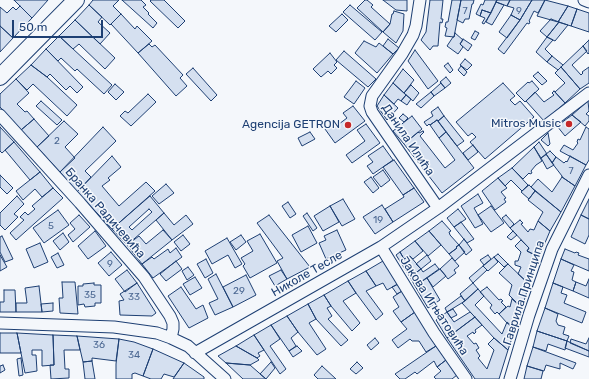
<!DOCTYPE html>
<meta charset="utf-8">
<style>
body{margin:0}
#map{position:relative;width:589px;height:379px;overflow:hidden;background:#f4f7fb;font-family:Rubik,sans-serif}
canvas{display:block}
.scale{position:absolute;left:12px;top:20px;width:91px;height:18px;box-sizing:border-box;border:2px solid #1d3f73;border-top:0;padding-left:5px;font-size:12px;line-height:14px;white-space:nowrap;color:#1d3f73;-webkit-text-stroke:3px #f4f7fb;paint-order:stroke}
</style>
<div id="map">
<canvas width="589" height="379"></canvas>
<div class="scale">50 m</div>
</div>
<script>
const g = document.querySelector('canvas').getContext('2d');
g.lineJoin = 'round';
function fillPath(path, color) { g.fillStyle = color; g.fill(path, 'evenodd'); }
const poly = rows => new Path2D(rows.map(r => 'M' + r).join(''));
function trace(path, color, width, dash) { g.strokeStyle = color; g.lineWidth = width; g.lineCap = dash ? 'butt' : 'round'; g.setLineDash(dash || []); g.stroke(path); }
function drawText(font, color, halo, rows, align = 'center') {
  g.font = font + ' Rubik,sans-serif'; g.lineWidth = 3; g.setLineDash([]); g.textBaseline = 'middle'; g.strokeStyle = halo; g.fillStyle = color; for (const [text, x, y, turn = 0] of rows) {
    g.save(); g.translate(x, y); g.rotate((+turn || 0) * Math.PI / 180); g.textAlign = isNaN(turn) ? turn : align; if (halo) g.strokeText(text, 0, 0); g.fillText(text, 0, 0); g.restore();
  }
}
const building = poly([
 [14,0,48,0,32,18,14,0],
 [93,0,119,0,113,6,121,14,110,25,89,5,93,0],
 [122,0,141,0,146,5,143,7,149,13,148,14,157,23,153,28,122,0],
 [151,0,164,0,185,21,178,28,150,1,151,0],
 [365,0,367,0,373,5,371,7,390,24,383,32,357,8,365,0],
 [383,0,407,0,407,11,396,10,383,0],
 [430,0,443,0,441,19,443,19,442,23,440,22,438,46,433,46,430,50,421,40,426,32,430,0],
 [452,0,461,0,454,37,445,36,447,28,445,27,446,22,448,22,452,0],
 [461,0,474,0,473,4,472,4,469,19,465,19,463,23,457,20,461,0],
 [485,0,497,0,491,13,482,10,480,16,476,14,481,4,483,5,485,0],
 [497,0,510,0,507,6,496,2,497,0],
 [510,0,532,0,520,20,511,15,514,8,507,6,510,0],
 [532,0,545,0,538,13,534,11,529,21,530,22,529,24,527,23,504,54,498,49,520,20,532,0],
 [545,0,568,6,558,22,537,16,545,0],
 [496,2,504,5,492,25,486,22,496,2],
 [89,5,102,17,98,22,110,33,100,44,75,20,89,5],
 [350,5,382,32,375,40,343,12,350,5],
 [20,6,32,18,13,38,0,26,0,7,7,13,13,7,16,10,20,6],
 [568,6,577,9,571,26,558,22,568,6],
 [577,9,589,13,589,32,571,26,577,9],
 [482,10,491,13,484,24,482,23,485,18,480,16,482,10],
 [394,11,404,14,403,31,396,43,383,32,390,24,392,14,393,14,394,11],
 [121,14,135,29,137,26,152,41,138,53,111,24,121,14],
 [342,14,348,20,336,32,329,26,342,14],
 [511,15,520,20,507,38,499,32,511,15],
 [551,19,559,22,547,37,540,31,551,19],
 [75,20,115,58,105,69,79,44,73,49,59,36,75,20],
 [559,22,568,25,555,41,547,37,559,22],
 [0,26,13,38,0,52,0,26],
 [475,31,479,33,475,40,471,38,475,31],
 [455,33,463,40,460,44,463,47,458,54,447,46,453,37,454,37,455,33],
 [59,36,112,85,104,94,77,69,75,71,61,58,58,61,46,49,59,36],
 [547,37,553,40,545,49,552,56,547,62,536,52,547,37],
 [388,39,399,48,393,54,383,46,388,39],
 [463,39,472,45,468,51,460,44,463,39],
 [589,40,589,53,588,54,583,46,589,40],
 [364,41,376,47,379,43,393,54,377,73,355,53,364,41],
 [149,44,152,47,155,45,183,75,180,78,187,86,176,96,138,53,149,44],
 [583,46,587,51,572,65,581,75,583,73,582,72,589,67,589,83,580,89,561,67,583,46],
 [46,49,83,87,77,93,70,86,66,90,50,74,47,77,31,65,46,49],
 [415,50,438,81,428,89,408,61,415,50],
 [344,51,376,79,368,87,336,60,344,51],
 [330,53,337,62,334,65,337,68,331,74,328,71,321,77,313,69,330,53],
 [552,56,563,65,558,70,547,62,552,56],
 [465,59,472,65,467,70,460,65,465,59],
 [448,63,453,70,450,73,444,66,448,63],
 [31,65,47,77,77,105,67,116,33,84,27,90,16,79,31,65],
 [461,66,467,72,464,76,458,70,461,66],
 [561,67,580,89,565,103,555,92,565,83,555,73,561,67],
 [193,68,217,95,211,101,186,74,193,68],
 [403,69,414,80,404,93,393,83,403,69],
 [538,72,547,81,542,85,533,76,538,72],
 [446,77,451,83,445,88,440,82,446,77],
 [16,79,29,93,17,104,25,112,27,111,34,119,21,130,0,107,0,94,16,79],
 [356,81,365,88,354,104,344,97,356,81],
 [532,81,539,89,525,102,516,93,528,82,529,83,532,81],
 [393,83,406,95,401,101,398,99,394,104,384,95,393,83],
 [441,83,445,88,434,96,431,92,441,83],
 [503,83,515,96,510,100,515,105,520,101,534,117,485,159,470,142,476,137,472,133,468,136,456,122,503,83],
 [115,84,124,92,116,100,108,92,115,84],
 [411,85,419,93,413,101,404,93,411,85],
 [554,91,565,103,544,121,526,101,535,92,544,102,554,95,552,93,554,91],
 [431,92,434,96,421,108,416,104,431,92],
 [148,94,156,102,131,126,120,116,125,111,128,113,148,94],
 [384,95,398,108,387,120,377,106,384,95],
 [406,95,411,99,407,105,401,101,406,95],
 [41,101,62,120,57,125,36,106,41,101],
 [588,101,589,111,586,114,589,116,589,121,585,126,572,115,588,101],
 [353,106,365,121,335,143,325,129,332,123,335,127,347,118,343,113,353,106],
 [438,107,444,116,438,121,437,120,430,125,429,124,427,126,424,122,433,116,431,112,438,107],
 [403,114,408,118,404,122,399,118,403,114],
 [572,115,581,122,565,136,557,126,572,115],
 [412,116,422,129,404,144,393,131,412,116],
 [444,116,464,141,457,146,438,121,444,116],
 [34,119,49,136,37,147,21,130,34,119],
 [437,120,446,132,439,138,430,125,437,120],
 [64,121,78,134,65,147,75,158,60,172,37,147,64,121],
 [366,124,380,143,352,163,346,155,365,141,357,130,366,124],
 [0,127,14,142,2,153,0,151,0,127],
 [103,127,116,141,85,171,91,177,77,192,60,172,103,127],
 [586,127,589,129,589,160,586,165,560,151,564,145,573,150,578,143,577,142,578,139,580,140,586,127],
 [423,131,424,132,420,136,445,168,455,160,439,138,446,132,474,168,442,193,404,144,418,132,419,133,423,131],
 [310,132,315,139,302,146,298,138,310,132],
 [548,133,550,144,548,146,541,140,548,133],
 [14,142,40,172,30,180,5,150,14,142],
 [539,142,547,154,541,158,534,147,539,142],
 [473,145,478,152,468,160,463,153,473,145],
 [383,146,393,160,373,174,367,166,373,162,368,156,383,146],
 [534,147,542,161,536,165,531,171,532,173,530,174,529,173,523,179,512,168,534,147],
 [550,151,556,157,552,163,546,154,550,151],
 [546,154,554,165,547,169,541,158,546,154],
 [112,156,121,167,108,178,110,180,102,186,119,206,146,182,155,191,112,229,77,192,112,156],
 [570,156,586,165,575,186,562,177,562,176,552,163,556,157,564,163,566,161,567,162,570,156],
 [394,160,414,188,403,195,383,167,394,160],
 [512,168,528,185,522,191,511,180,505,186,498,178,512,168],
 [383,170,390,180,381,187,373,177,383,170],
 [40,172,53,188,42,197,35,189,23,200,16,191,40,172],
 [0,175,13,188,7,194,0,187,0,175],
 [371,177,379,188,373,193,364,182,371,177],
 [562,177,575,186,561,212,531,187,538,179,552,192,562,177],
 [498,178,507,188,501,192,506,198,504,199,506,202,495,210,482,191,498,178],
 [166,184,174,193,159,204,152,196,166,184],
 [529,185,535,191,529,199,521,192,529,185],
 [53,188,63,198,16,240,10,233,24,220,20,217,25,212,28,215,35,209,32,206,53,188],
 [414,188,424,202,393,222,385,209,404,197,403,195,414,188],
 [535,191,561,212,550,231,538,221,543,212,528,200,535,191],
 [478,194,483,203,474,208,483,224,475,228,461,206,478,194],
 [17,196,24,204,14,214,18,217,5,230,0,225,0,213,17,196],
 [150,196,164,213,127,245,112,229,150,196],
 [149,209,152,212,132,230,129,227,149,209],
 [343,199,355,219,342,226,330,206,343,199],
 [589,199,589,219,581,215,589,199],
 [288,202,296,214,290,218,282,206,288,202],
 [382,205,393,222,375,234,363,217,382,205],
 [330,206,339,222,323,231,314,216,330,206],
 [491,206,504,223,491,232,478,215,491,206],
 [458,209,466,219,454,227,447,218,458,209],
 [58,210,69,225,44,243,33,228,58,210],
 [164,213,174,225,186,215,193,224,172,240,156,220,164,213],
 [307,213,317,228,313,231,303,216,307,213],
 [79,215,90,227,73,242,68,235,75,229,70,223,79,215],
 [269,215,310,267,287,279,277,261,283,258,257,223,269,215],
 [506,215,514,224,510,228,502,218,506,215],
 [581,215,589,219,589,235,585,244,571,237,581,215],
 [520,220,523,223,521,224,528,232,530,229,534,230,538,221,550,231,539,257,527,251,529,248,510,228,520,220],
 [442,221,451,231,449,232,450,235,459,245,456,247,457,248,449,254,429,231,442,221],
 [461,222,474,239,467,243,454,227,461,222],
 [308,226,317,243,301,252,292,235,308,226],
 [163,230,172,240,142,264,127,245,139,236,146,244,163,230],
 [337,230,346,250,326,259,319,243,326,240,324,236,337,230],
 [95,231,106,246,88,259,78,246,95,231],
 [429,231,441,245,428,256,415,241,429,231],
 [513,231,517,235,511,240,507,237,513,231],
 [63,233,69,242,60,250,53,241,63,233],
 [260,234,277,263,250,278,243,266,245,264,241,258,253,251,247,241,260,234],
 [183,235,190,244,181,251,174,242,183,235],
 [241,235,246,242,236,250,230,242,241,235],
 [2,236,13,259,5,262,0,252,0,237,2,236],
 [227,238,242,264,235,268,228,255,212,264,205,251,227,238],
 [464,239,472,250,466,255,459,245,464,239],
 [521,240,529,248,527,251,539,257,529,284,518,274,521,267,515,265,515,261,518,261,521,252,515,246,521,240],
 [415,241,423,251,413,259,409,256,404,259,400,252,415,241],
 [40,243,48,262,34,268,26,249,40,243],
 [459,245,465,252,455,261,449,254,457,248,456,247,459,245],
 [176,248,182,257,153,278,142,264,152,257,154,259,168,249,170,253,176,248],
 [565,249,575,253,576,252,579,253,578,255,589,259,589,271,561,259,565,249],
 [111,252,122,265,109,276,98,263,111,252],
 [400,252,404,259,410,256,421,269,410,277,396,255,400,252],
 [58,253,64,265,57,268,51,257,58,253],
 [498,254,508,264,504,267,494,257,498,254],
 [0,255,7,267,0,271,0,255],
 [427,255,431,261,421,269,416,264,427,255],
 [488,255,491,259,484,265,480,260,488,255],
 [494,257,498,262,488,271,483,266,494,257],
 [452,258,459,266,454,270,456,273,448,279,440,269,452,258],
 [206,259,213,273,205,278,197,264,206,259],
 [561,259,574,265,571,271,574,272,572,280,576,282,573,291,553,283,561,259],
 [176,261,182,269,166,281,160,274,176,261],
 [383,261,398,284,387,290,383,283,376,286,366,271,383,261],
 [435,264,439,269,415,286,410,277,421,269,423,272,435,264],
 [508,264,529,284,522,308,509,295,512,285,499,273,508,264],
 [483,266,487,270,473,283,469,278,483,266],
 [188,267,194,275,187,280,182,271,188,267],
 [440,269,446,276,433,287,427,278,440,269],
 [127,270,137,283,125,292,115,279,127,270],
 [281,270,287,279,275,286,269,276,281,270],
 [366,271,376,286,366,291,383,314,376,320,356,293,348,281,366,271],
 [216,274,233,307,215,315,209,303,218,299,208,279,216,274],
 [246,275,256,295,233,307,223,287,246,275],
 [195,277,202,288,190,295,183,284,195,277],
 [427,278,440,300,428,308,415,286,427,278],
 [589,279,589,298,573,291,576,282,586,286,589,279],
 [348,281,356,293,343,301,360,323,352,331,331,306,324,295,348,281],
 [62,282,75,282,78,314,60,313,59,298,63,298,62,282],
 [94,283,94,285,101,285,101,303,95,303,95,306,85,307,84,304,78,305,78,286,83,286,83,284,94,283],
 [137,283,156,313,152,316,120,315,119,301,124,300,120,294,137,283],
 [473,283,478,289,465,301,460,294,473,283],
 [553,283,563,287,561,293,567,295,564,303,586,312,582,323,545,308,553,283],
 [398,284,402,291,397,294,392,287,398,284],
 [39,286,42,312,16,312,16,303,27,303,25,288,39,286],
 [181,287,196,309,203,305,208,318,189,328,168,296,181,287],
 [487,287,499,300,501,299,503,301,501,302,506,307,499,314,497,312,495,314,490,308,492,305,480,292,487,287],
 [478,289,484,296,475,305,502,334,507,322,515,329,508,350,494,338,462,303,478,289],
 [4,290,15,290,16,312,0,312,0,302,4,302,4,290],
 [402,291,415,312,401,322,393,311,399,307,393,297,402,291],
 [324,295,331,306,327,308,332,316,328,319,348,340,341,346,316,319,308,304,324,295],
 [461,296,465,301,447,312,445,308,461,296],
 [512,299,522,308,515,329,507,323,499,314,508,306,510,307,512,299],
 [53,303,53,311,42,312,41,304,53,303],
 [308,304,316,319,309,323,326,349,317,355,298,332,287,316,308,304],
 [545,308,558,314,556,321,558,325,565,327,563,334,569,336,567,341,537,331,545,308],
 [453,309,457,315,451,318,447,312,453,309],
 [415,312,436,346,426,352,419,341,412,341,410,339,398,348,392,340,407,329,401,322,415,312],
 [447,312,454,322,470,312,475,317,447,338,436,320,447,312],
 [287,316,298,332,291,338,296,346,289,351,271,325,287,316],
 [475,317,482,325,475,330,476,332,474,334,473,332,467,336,474,344,476,343,479,348,476,350,480,356,478,358,487,369,494,350,488,344,494,338,508,350,499,379,475,379,447,338,475,317],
 [271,325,280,339,270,346,286,369,280,374,254,335,271,325],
 [537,331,567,341,565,350,548,344,546,351,533,347,537,331],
 [0,333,17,333,21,353,0,353,0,333],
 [17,333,53,335,54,365,42,366,42,350,32,350,32,355,36,355,37,371,25,373,17,333],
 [53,335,77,336,80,350,64,350,65,369,69,369,69,378,51,379,50,365,54,365,53,335],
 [254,335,264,350,258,353,260,356,257,358,236,346,254,335],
 [77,336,119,339,116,361,92,358,92,361,83,362,77,336],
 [375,338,379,343,371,350,367,345,375,338],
 [589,338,589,351,570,343,571,339,586,344,589,338],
 [119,339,134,342,153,349,143,376,135,373,132,374,132,379,116,379,116,364,119,339],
 [567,341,589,351,589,357,565,348,567,341],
 [236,346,257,358,259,360,250,365,226,363,218,356,236,346],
 [297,346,302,351,293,357,289,351,297,346],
 [436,346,446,360,437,367,434,361,417,374,415,372,405,379,400,379,395,374,436,346],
 [533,347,576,363,573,369,560,363,560,369,546,365,544,371,527,366,533,347],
 [153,349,184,363,174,377,164,374,161,379,151,379,143,376,153,349],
 [21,358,23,375,19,376,17,359,21,358],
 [446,360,457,375,452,379,436,379,434,377,441,371,437,367,446,360],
 [92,361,95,379,85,379,83,362,92,361],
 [271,362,275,368,266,379,260,374,271,362],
 [357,362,363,368,356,374,350,369,357,362],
 [184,363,204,377,204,379,173,379,184,363],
 [226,363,250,365,266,379,243,379,226,363],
 [3,365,5,370,0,373,0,366,3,365],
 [322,366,336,379,318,379,314,375,322,366],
 [527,366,543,371,541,379,524,379,527,366]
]);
const street = poly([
 [420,0,416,26,413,35,402,54,372,96,370,106,372,112,438,208],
 [584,0,589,2],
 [0,115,80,203,144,277,170,316,173,323,173,329,171,338],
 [381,247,434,333,466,379],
 [0,323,114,327,157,333,171,338,188,346,225,379],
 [195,353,381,247,438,208,589,93],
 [510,379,529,315,552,249,589,175]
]);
const secondary = poly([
 [0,77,76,0]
]);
const markers = [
 [569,124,4,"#c62828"],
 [348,125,4,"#c62828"]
];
const numberNames = [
 ["7",465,11],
 ["9",519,11],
 ["2",57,141],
 ["7",571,171],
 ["19",378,220],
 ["5",51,226],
 ["9",110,264],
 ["29",239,291],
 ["35",90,295],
 ["33",134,297],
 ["36",99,345],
 ["34",134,355]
];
const poiNames = [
 ["Mitros Music",561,124],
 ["Agencija GETRON",340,125]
];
const streetNames = [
 ["Данила Илића",408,140,56],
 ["Бранка Радичевића",105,213,49],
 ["Николе Тесле",307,274,-30],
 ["Гаврила Принципа",524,293,-72],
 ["Јакова Игњатовића",434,306,57]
];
fillPath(building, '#d5e0f0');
trace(building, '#1d3f73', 1);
trace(street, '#1d3f73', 13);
trace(secondary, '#1d3f73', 18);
trace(street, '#f4f7fb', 11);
trace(secondary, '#f4f7fb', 16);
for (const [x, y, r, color] of markers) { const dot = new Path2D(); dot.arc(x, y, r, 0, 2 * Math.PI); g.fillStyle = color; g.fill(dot); trace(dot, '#f4f7fb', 1.5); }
drawText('10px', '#4b6792', null, numberNames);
drawText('12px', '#1d3f73', '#f4f7fb', poiNames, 'right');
drawText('12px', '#1d3f73', '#f4f7fb', streetNames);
</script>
